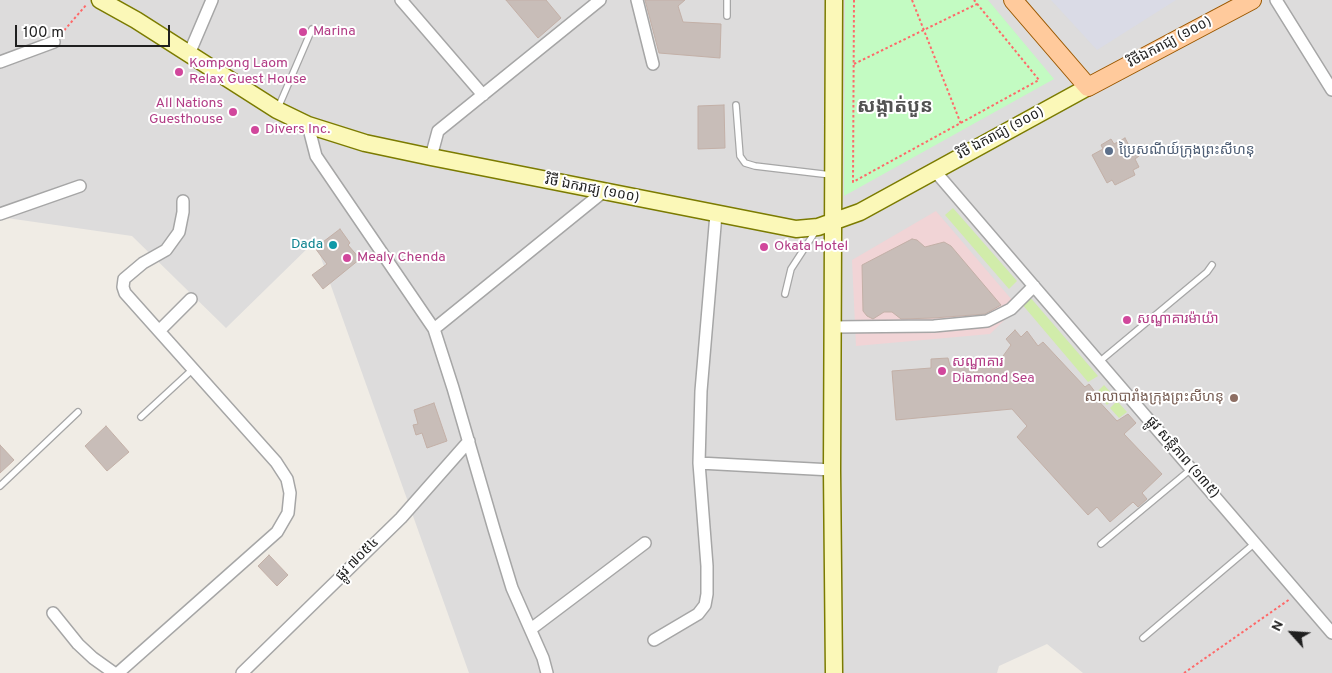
<!DOCTYPE html>
<meta charset="utf-8">
<style>
body{margin:0}
#map{position:relative;width:1332px;height:673px;overflow:hidden;background:#f0ece5;font-family:Overpass,sans-serif}
canvas{display:block}
.north{position:absolute;left:1267px;top:608px;width:50px;height:50px;-webkit-text-stroke:4px #fff;paint-order:stroke;rotate:296deg;font-size:14px;font-weight:700;line-height:20px;text-align:center;color:#1f1f1f}
.north::after{content:'';display:block;margin:auto;width:18px;height:22px;background:#1f1f1f;clip-path:polygon(50% 0,100% 100%,50% 72%,0 100%)}
.scale{position:absolute;left:15px;top:25px;width:155px;height:22px;box-sizing:border-box;border:2px solid #1f1f1f;border-top:0;padding-left:6px;font-size:15px;line-height:18px;white-space:nowrap;color:#1f1f1f;-webkit-text-stroke:4px #fff;paint-order:stroke}
</style>
<div id="map">
<canvas width="1332" height="673"></canvas>
<div class="north">N</div>
<div class="scale">100 m</div>
</div>
<script>
const g = document.querySelector('canvas').getContext('2d');
g.lineJoin = 'round';
function fillPath(path, color) { g.fillStyle = color; g.fill(path, 'evenodd'); }
const poly = rows => new Path2D(rows.map(r => 'M' + r).join(''));
function trace(path, color, width, dash) { g.strokeStyle = color; g.lineWidth = width; g.lineCap = dash ? 'butt' : 'round'; g.setLineDash(dash || []); g.stroke(path); }
function drawText(font, color, halo, rows, align = 'center') {
  g.font = font + ' Overpass,"Noto Sans Khmer",sans-serif'; g.lineWidth = 4; g.setLineDash([]); g.textBaseline = 'middle'; g.strokeStyle = halo; g.fillStyle = color; for (const [text, x, y, turn = 0] of rows) {
    g.save(); g.translate(x, y); g.rotate((+turn || 0) * Math.PI / 180); g.textAlign = isNaN(turn) ? turn : align; if (halo) g.strokeText(text, 0, 0); g.fillText(text, 0, 0); g.restore();
  }
}
const residential = poly([
 [0,0,1332,0,1332,673,1083,673,1047,644,999,666,997,673,469,673,315,241,226,328,132,236,0,217]
]);
const commercial = poly([
 [936,211,1018,307,990,334,856,346,852,260]
]);
const grass = poly([
 [953,208,1017,281,1009,289,945,215],
 [1029,296,1098,376,1088,382,1021,303],
 [1104,385,1115,397,1107,405,1096,393],
 [1117,401,1127,412,1119,418,1110,408]
]);
const park = poly([
 [845,0,988,0,1054,79,844,196]
]);
const plaza = poly([
 [1051,0,1176,0,1097,50]
]);
const building = poly([
 [506,0,546,0,561,18,538,38,506,0],
 [645,0,685,0,678,6,683,22,721,24,720,58,659,53,645,0],
 [724,105,725,148,698,149,698,106,724,105],
 [1125,138,1132,151,1136,149,1139,156,1135,159,1139,167,1133,170,1135,175,1115,185,1112,180,1107,183,1092,155,1103,149,1101,145,1111,139,1114,144,1125,138],
 [340,229,350,243,348,245,360,259,323,289,312,275,327,264,315,248,340,229],
 [912,239,917,240,925,247,944,242,951,246,1001,305,985,314,934,318,901,319,892,312,884,312,873,319,867,316,863,311,862,265,912,239],
 [1015,330,1021,337,1027,331,1038,346,1043,342,1085,387,1089,384,1096,393,1094,396,1117,421,1128,414,1136,423,1124,434,1162,474,1142,493,1147,499,1138,507,1133,502,1110,522,1097,507,1088,515,1017,437,1027,426,1012,409,896,420,892,371,931,368,931,359,948,358,950,366,998,363,1011,345,1006,339,1015,330],
 [434,403,447,441,427,448,422,433,416,435,413,425,418,424,414,410,434,403],
 [106,426,129,452,107,471,85,446,106,426],
 [0,445,14,460,0,473,0,445],
 [269,555,288,575,277,586,258,566,269,555]
]);
const path = poly([
 [854,0,853,182,1039,80,974,0],
 [912,0,961,124],
 [61,34,87,4],
 [854,64,977,4],
 [1184,673,1290,599]
]);
const lane = poly([
 [727,0,727,16],
 [736,105,740,156,745,163,755,166,831,175],
 [278,108,312,29],
 [785,294,791,269,817,229],
 [1099,362,1207,272,1212,265],
 [141,417,193,369],
 [0,486,78,412],
 [1101,544,1191,469],
 [1143,638,1255,543]
]);
const street = poly([
 [401,0,483,95],
 [637,0,653,64],
 [1276,0,1332,90],
 [189,54,212,0],
 [0,62,54,42],
 [308,125,316,156,434,329,453,388,494,529,512,588,543,658,547,673],
 [431,157,438,131,600,0],
 [934,170,1332,633],
 [0,214,80,186],
 [833,327,934,326,987,321,1011,309,1034,286],
 [434,329,603,192],
 [159,331,191,299],
 [699,463,832,470],
 [53,613,78,644,93,658,114,673],
 [531,629,645,543],
 [654,640,698,614,705,605,707,594,707,566,699,463,701,391,716,214],
 [118,673,277,532,288,513,290,493,287,479,276,462,125,293,123,287,124,279,143,263,166,250,179,232,183,212,183,201],
 [242,673,401,518,469,441]
]);
const secondary = poly([
 [100,0,136,20,277,110,308,125,365,143,431,157,796,229,818,227,860,212,1088,87],
 [834,0,832,470,834,673]
]);
const primary = poly([
 [1013,0,1088,87,1252,0]
]);
const markers = [
 [303,32,5,"#d1479c"],
 [179,72,5,"#d1479c"],
 [233,112,5,"#d1479c"],
 [255,130,5,"#d1479c"],
 [1109,151,5,"#5c6f8a"],
 [333,245,5,"#0f9aa8"],
 [764,247,5,"#d1479c"],
 [347,258,5,"#d1479c"],
 [1127,320,5,"#d1479c"],
 [942,371,5,"#d1479c"],
 [1234,398,5,"#8d6e63"]
];
const hotelNames = [
 ["Marina",313,32],
 ["Kompong Laom",189,64],
 ["Relax Guest House",189,80],
 ["All Nations",223,104,"right"],
 ["Guesthouse",223,120,"right"],
 ["Divers Inc.",265,130],
 ["Okata Hotel",774,247],
 ["Mealy Chenda",357,258],
 ["សណ្ឋាគារម៉ាយ៉ា",1137,320],
 ["សណ្ឋាគារ",952,363],
 ["Diamond Sea",952,379]
];
const streetNames = [
 ["វិថីឯករាជ្យ (១០០)",1170,43,-28],
 ["វិថី ឯករាជ្យ (១០០)",1001,134,-28],
 ["វិថី ឯករាជ្យ (១០០)",592,190,11],
 ["ផ្លូវ សន្តិភាព (១៣៥)",1182,458,49],
 ["ផ្លូវ ៧០៥៤",358,560,-45]
];
const serviceNames = [
 ["ប្រៃសណីយ៍ក្រុងព្រះសីហនុ",1119,151]
];
const cultureNames = [
 ["Dada",323,245]
];
const educationNames = [
 ["សាលាបារាំងក្រុងព្រះសីហនុ",1224,398]
];
const districtNames = [
 ["សង្កាត់បួន",895,108]
];
fillPath(residential, '#dddcdc');
fillPath(commercial, '#f1d4d6');
fillPath(grass, '#d1ecaa');
fillPath(park, '#c3fbc2');
fillPath(plaza, '#dadbe6');
fillPath(building, '#c8bdb8');
trace(building, '#c3b0a7', 1);
trace(lane, '#a6a6a6', 8);
trace(street, '#a6a6a6', 14);
trace(secondary, '#7b7b01', 19);
trace(primary, '#9b5800', 20);
trace(path, '#fe6969', 2, [2.5, 2.5]);
trace(lane, '#fff', 5.5);
trace(street, '#fff', 11);
trace(secondary, '#fbf8b8', 16);
trace(primary, '#ffca9c', 18);
for (const [x, y, r, color] of markers) { const dot = new Path2D(); dot.arc(x, y, r, 0, 2 * Math.PI); g.fillStyle = color; g.fill(dot); trace(dot, '#fff', 2); }
drawText('14px', '#b23c85', '#fff', hotelNames, 'left');
drawText('14px', '#1f1f1f', '#fff', streetNames);
drawText('14px', '#4e5e75', '#fff', serviceNames, 'left');
drawText('14px', '#0d838f', '#fff', cultureNames, 'right');
drawText('14px', '#785e54', '#fff', educationNames, 'right');
drawText('bold 19px', '#525252', '#fff', districtNames);
</script>
